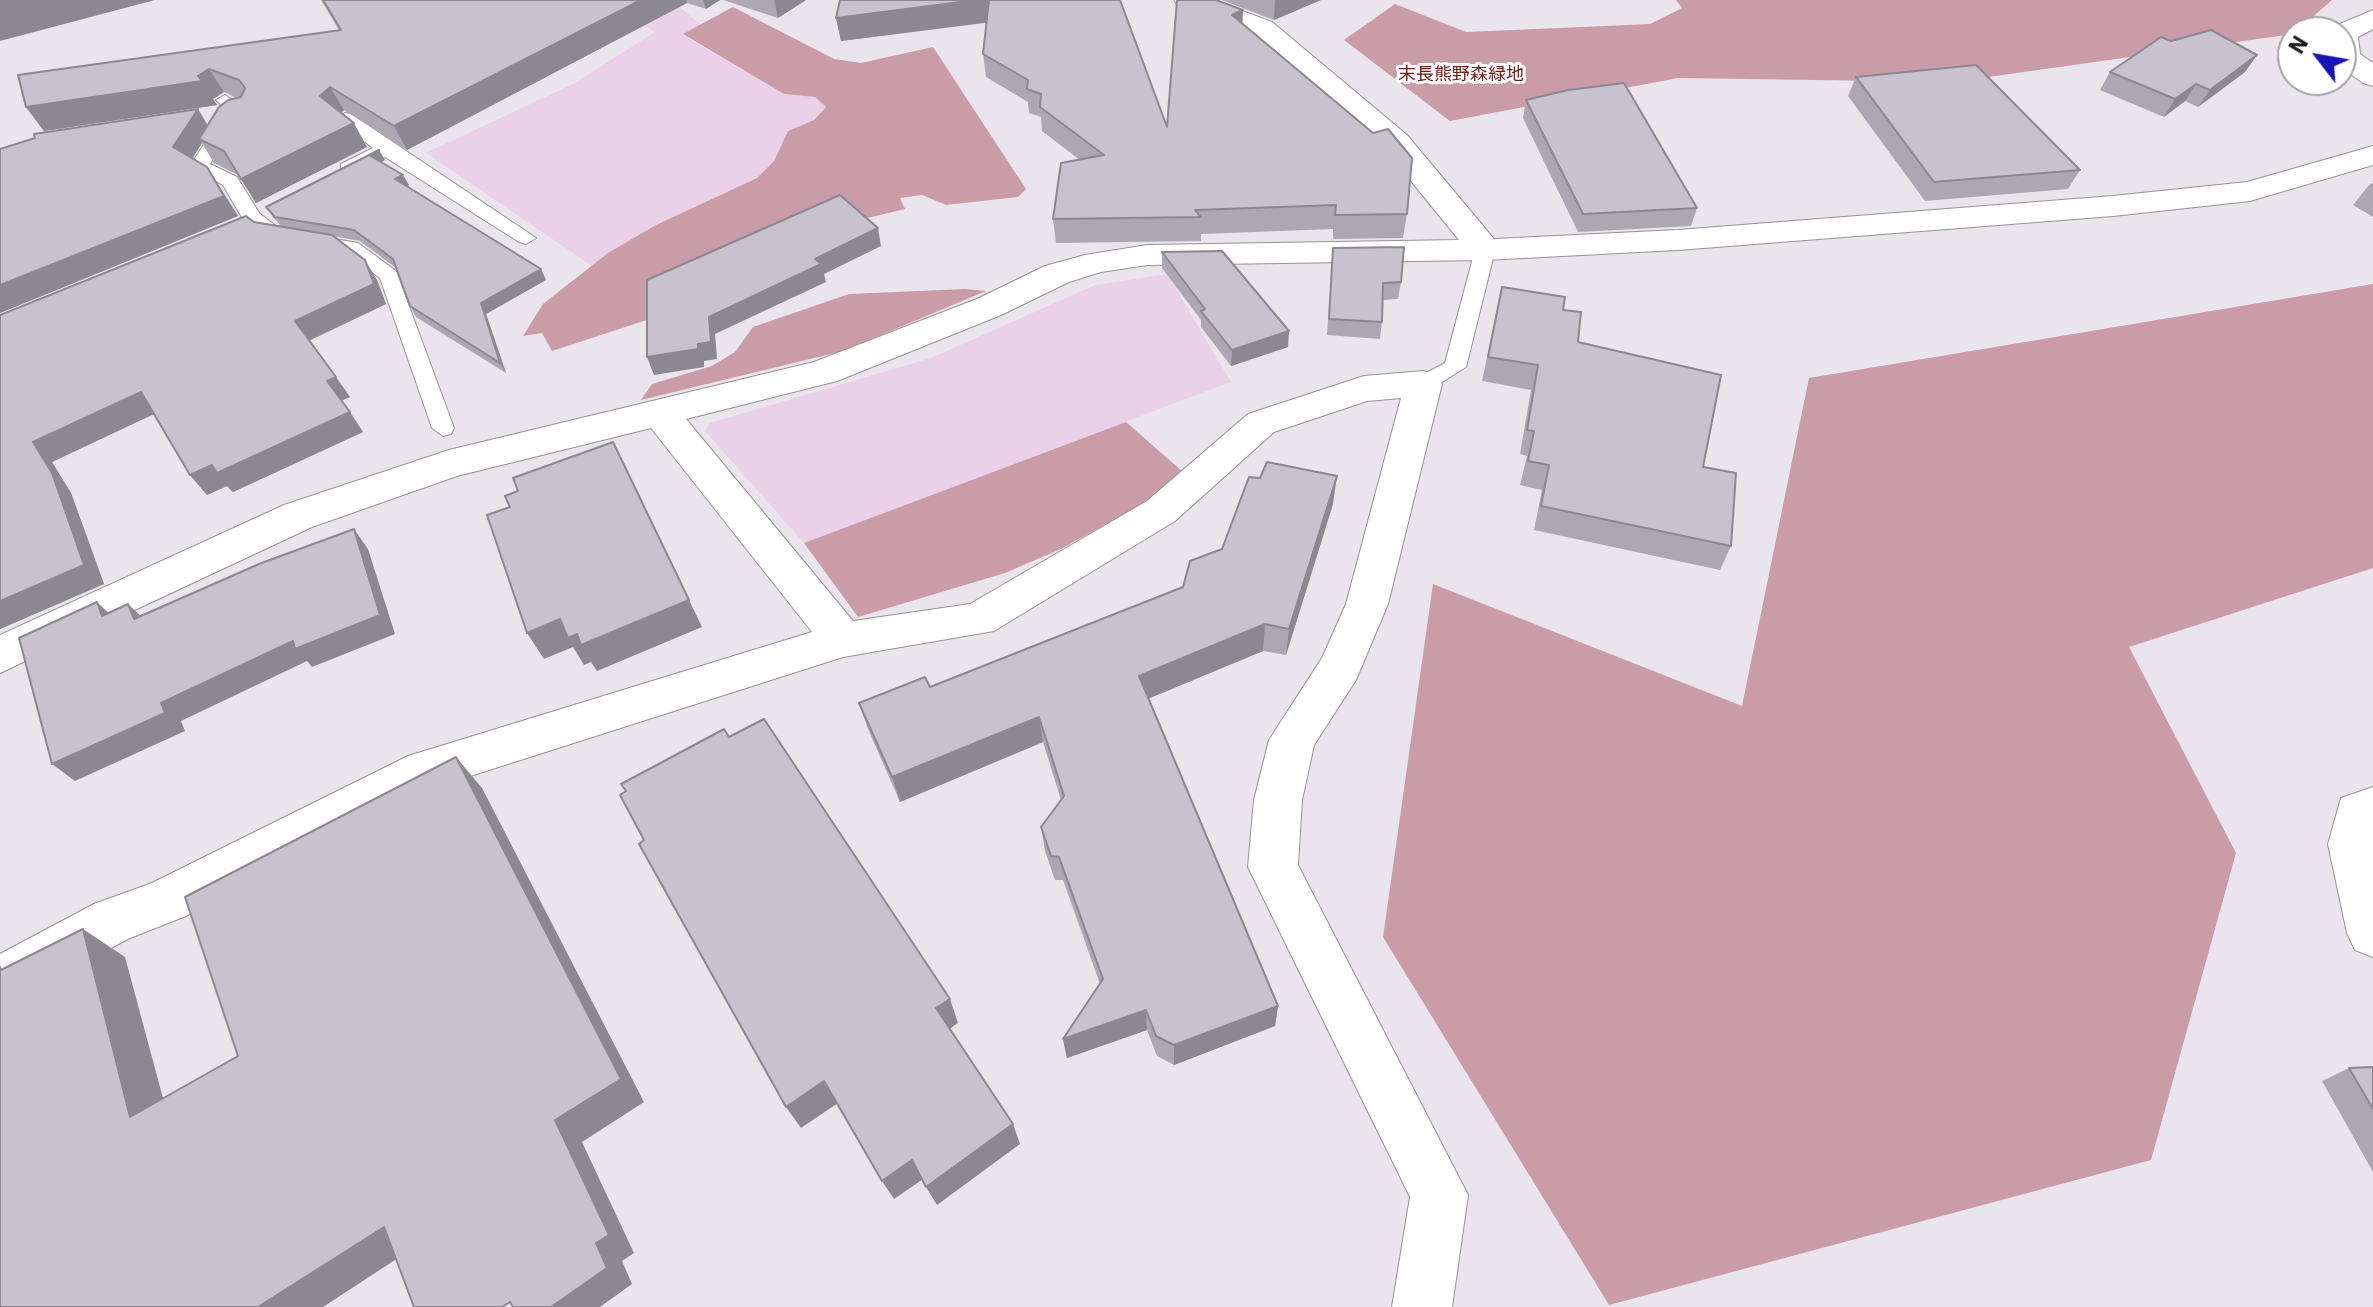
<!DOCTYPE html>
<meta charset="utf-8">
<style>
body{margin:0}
#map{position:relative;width:2373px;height:1307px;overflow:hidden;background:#eae4ed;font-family:"IBM Plex Sans",sans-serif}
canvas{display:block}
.north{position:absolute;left:2277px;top:16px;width:80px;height:80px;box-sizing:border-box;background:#fff;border:2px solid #a5a5a5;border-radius:50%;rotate:301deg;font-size:22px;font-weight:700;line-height:32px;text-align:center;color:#1d1d1d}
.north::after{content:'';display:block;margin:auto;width:28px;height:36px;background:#1813b7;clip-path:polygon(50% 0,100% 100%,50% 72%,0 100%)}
</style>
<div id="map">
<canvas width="2373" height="1307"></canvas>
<div class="north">N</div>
</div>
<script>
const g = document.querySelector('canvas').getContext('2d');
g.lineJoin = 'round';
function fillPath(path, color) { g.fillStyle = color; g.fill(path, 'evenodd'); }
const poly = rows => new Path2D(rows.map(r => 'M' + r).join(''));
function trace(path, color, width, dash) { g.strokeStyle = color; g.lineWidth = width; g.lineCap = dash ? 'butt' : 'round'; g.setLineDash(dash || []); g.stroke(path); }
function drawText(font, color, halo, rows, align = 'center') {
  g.font = font + ' "IBM Plex Sans","Noto Sans JP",sans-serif'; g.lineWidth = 6; g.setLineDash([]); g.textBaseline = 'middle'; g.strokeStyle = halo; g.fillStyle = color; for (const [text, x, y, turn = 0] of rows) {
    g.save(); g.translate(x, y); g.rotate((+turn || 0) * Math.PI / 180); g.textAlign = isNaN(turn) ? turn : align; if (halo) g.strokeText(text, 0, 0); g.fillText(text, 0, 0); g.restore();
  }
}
const farmland = poly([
 [604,0,671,0,701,25,683,35,784,94,815,97,826,107,814,120,788,131,774,161,757,178,656,225,592,266,426,153,575,83,655,32],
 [1167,274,1231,382,804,543,705,431,710,423,931,358,1095,285]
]);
const forest = poly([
 [1676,0,2332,0,2293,34,1953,82,1678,78,1450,121,1344,40,1395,4,1466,32,1650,24,1682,8],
 [733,7,834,59,861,63,933,47,1026,189,1018,197,946,205,922,195,900,198,905,209,855,221,665,314,552,351,542,333,523,336,543,304,608,253,656,225,757,178,774,161,788,131,814,120,826,107,815,97,784,94,683,34],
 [2373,284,2373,568,2129,647,2236,853,2151,1160,1609,1305,1383,937,1433,584,1742,706,1809,378],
 [965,289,986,291,843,351,641,400,652,384,712,366,735,352,753,327,849,294],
 [1126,422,1183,472,1139,506,1061,549,1005,573,858,617,804,543]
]);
const service = poly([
 [225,95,251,113,232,129,210,164,237,177,259,213,281,230,358,243,396,271,454,428,451,434,443,436,432,428,380,278,345,252,268,239,244,221,223,185,190,166,219,121,230,113,216,100,225,95],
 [345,113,351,114,536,238,526,244,519,242,385,157,355,172,341,172,341,164,373,148,339,122,336,118,345,113],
 [1485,244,1495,250,1466,367,1431,389,1415,389,1412,384,1415,379,1445,363,1475,250,1485,244]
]);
const minor = poly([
 [1174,0,1213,0,1272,22,1407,135,1494,239,1678,230,2113,196,2247,182,2373,146,2373,165,2250,201,2113,216,1678,250,1485,260,1147,265,1101,272,1069,282,1001,315,837,381,686,419,853,621,970,604,1147,501,1248,414,1364,376,1423,371,1436,375,1442,384,1388,604,1356,680,1314,745,1302,800,1298,865,1468,1195,1452,1307,1392,1307,1410,1197,1248,867,1254,800,1269,740,1322,658,1346,604,1401,398,1367,401,1274,432,1175,521,994,631,843,657,439,786,186,916,130,938,0,1006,0,954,94,904,152,883,408,756,812,632,651,428,457,476,312,527,0,673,0,635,284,505,449,450,814,362,977,299,1045,266,1085,255,1147,245,1459,240,1385,149,1252,34,1178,6,1174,0],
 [2373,10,2373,29,2358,37,2360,54,2373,63,2373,86,2363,83,2341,67,2341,32,2330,32,2333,27,2373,10],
 [2373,787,2373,957,2355,950,2347,933,2328,844,2341,798,2373,787]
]);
const wall = poly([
 [321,0,720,0,706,9,687,3,407,150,344,110,341,113,367,147,256,203,238,175,214,163,202,143,192,158,207,167,238,216,0,313,237,98,224,92,213,99,217,105,44,131,26,107,339,30],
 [723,0,806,0,778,18],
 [1120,0,1167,127,1243,24,1407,214,1403,238,1333,239,1333,229,1201,234,1201,241,1056,243,1053,219,1080,160,1042,131,1041,117,1029,113,1028,102,986,77,983,54,986,22,841,41,836,18],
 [1222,0,1321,0,1274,20],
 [2110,72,2245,72,2198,107,2185,101,2164,117,2100,90],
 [1856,77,2080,170,2068,189,1925,201,1848,96],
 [1526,100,1697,208,1691,226,1578,232,1523,118],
 [385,160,382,162,409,185,407,186,546,280,486,314,506,373,416,317,410,306,396,268,360,241,333,236,377,280,386,304,309,341,350,397,341,401,363,432,233,492,227,486,207,495,190,475,154,414,52,462,71,493,104,584,0,629,0,315,254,222,281,226,273,217,266,207],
 [2373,183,2373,217,2353,205,2369,185],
 [1333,248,1401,282,1398,299,1383,300,1382,322,1380,339,1327,335],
 [1162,252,1288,347,1231,366,1201,327,1201,320,1162,268],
 [1502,287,1563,310,1578,342,1703,467,1731,546,1720,570,1534,530,1542,490,1520,485,1527,456,1520,454,1531,390,1482,381],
 [1333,504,1286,655,1263,651,1148,699,1278,1006,1275,1026,1174,1065,1157,1056,1147,1030,1067,1058,1063,1039,1100,984,1063,880,1055,880,1045,851,1041,827,1061,800,1043,742,900,802,868,729,859,703,930,687,1183,587],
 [2373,1067,2373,1172,2322,1081,2349,1068]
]);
const shadedWall = poly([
 [0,0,155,0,0,41],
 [641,0,686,0,687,3,407,150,394,126],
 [703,0,720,0,706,9],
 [774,0,806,0,778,18],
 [976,0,989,0,992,22,841,41,836,18],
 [1275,0,1321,0,1274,20],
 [1243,10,1242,34,1232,15],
 [2257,55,2245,72,2198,107,2210,90],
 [209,69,224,92,213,99,217,105,44,131,26,107,198,76],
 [2196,84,2185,101,2164,117,2175,99],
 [330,87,344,110,334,120,320,96],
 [198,109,210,129,199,139,202,143,187,167,173,147],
 [354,123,367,147,256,203,241,179],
 [379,150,385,160,375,166,369,155],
 [207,167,238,216,0,313,0,285],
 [403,175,409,185,401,190,395,179],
 [878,228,881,246,824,274,826,282,715,334,717,359,704,361,704,367,654,375,647,357,698,344,709,317,815,259],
 [365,260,377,280,386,304,308,341,295,321],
 [541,269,546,280,486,314,506,373,500,363,481,303],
 [1289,331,1288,347,1231,366,1232,350],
 [336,377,350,397,340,401,327,381],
 [141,392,158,412,52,462,71,493,104,584,0,629,0,601,33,442],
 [350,412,363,432,233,492,227,486,207,495,190,475,212,465],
 [1337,476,1333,504,1286,655,1289,629],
 [354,529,368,549,395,634,312,667,307,661,181,721,185,731,75,781,52,764,161,703],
 [689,600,702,627,597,671,591,662,584,665,573,647,544,659,527,633,560,619],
 [97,602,117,621,102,616],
 [128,604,148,623,134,619],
 [1265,624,1263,651,1140,702,1139,676],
 [1039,717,1043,742,900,802,892,777],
 [456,757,482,788,644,1102,582,1142,634,1253,622,1261,632,1284,600,1307,551,1307,596,1243,555,1120],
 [83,929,125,957,174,1139,130,1117],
 [950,999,958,1023,945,1032,936,1008],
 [1278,1006,1275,1026,1174,1065,1174,1045],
 [1146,1010,1147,1030,1067,1058,1063,1039],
 [824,1081,838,1103,801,1128,786,1107],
 [1013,1124,1020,1144,937,1205,926,1187],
 [912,1160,923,1179,894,1199,882,1181],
 [384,1227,418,1245,323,1307,258,1307]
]);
const building = poly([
 [323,0,641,0,394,126,330,87,320,96,354,123,241,179,224,151,199,139,219,107,228,100,241,97,245,88,239,80,209,69,198,76,202,81,26,107,18,75,341,30,323,0],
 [840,0,976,0,836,18,840,0],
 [989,0,1120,0,1167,127,1177,0,1216,0,1243,10,1232,15,1373,133,1388,129,1412,158,1407,214,1335,215,1336,205,1195,210,1201,217,1053,219,1061,163,1104,155,1040,107,1041,94,1027,89,1028,80,983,54,989,0],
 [2211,30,2257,55,2210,90,2196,84,2175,99,2110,72,2161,37,2171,41,2211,30],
 [1976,65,2080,170,1934,182,1856,77,1976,65],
 [1624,83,1697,208,1583,214,1526,100,1568,90,1624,83],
 [198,109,173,147,207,167,224,196,0,285,0,149,35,138,34,134,198,109],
 [379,150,369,155,403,175,395,179,541,269,481,303,500,363,410,306,393,259,354,230,275,217,266,207,379,150],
 [840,195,878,228,815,259,821,264,709,317,711,342,698,344,698,349,647,357,647,280,840,195],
 [246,216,254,222,332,235,365,260,374,284,295,321,336,377,327,381,350,412,217,473,212,465,190,475,141,392,33,442,52,473,84,565,0,601,0,315,246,216],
 [1404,247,1401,282,1383,283,1382,322,1329,319,1333,248,1404,247],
 [1222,251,1289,331,1232,350,1201,311,1205,309,1162,252,1222,251],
 [1502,287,1565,297,1563,310,1581,312,1578,342,1721,375,1703,467,1736,473,1731,546,1541,506,1549,465,1528,461,1534,431,1527,430,1538,365,1488,357,1502,287],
 [613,442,689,600,581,645,577,634,568,638,560,619,527,633,487,515,510,507,505,496,518,491,513,478,613,442],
 [1267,462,1337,476,1289,629,1265,624,1139,676,1278,1006,1174,1045,1156,1036,1146,1010,1063,1039,1103,979,1059,857,1051,856,1041,827,1064,796,1039,717,892,777,859,703,925,677,930,687,1183,587,1190,561,1222,549,1249,477,1260,478,1267,462],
 [354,529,380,615,295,649,293,641,161,703,165,713,52,764,19,638,97,602,102,616,128,604,134,619,259,564,354,529],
 [764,719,950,999,936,1008,1013,1124,926,1187,912,1160,882,1181,824,1081,786,1107,639,844,644,840,620,795,626,791,621,784,655,766,724,729,729,737,764,719],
 [456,757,621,1079,555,1120,609,1235,596,1243,607,1268,551,1307,513,1307,510,1302,502,1307,414,1307,384,1227,258,1307,0,1307,0,967,1,970,83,929,130,1117,238,1056,185,897,456,757],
 [2373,1067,2373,1109,2349,1068,2373,1067]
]);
const farParknames = [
 ["末長熊野森緑地",1461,75]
];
fillPath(farmland, '#ead1e8');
fillPath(forest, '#c99ca8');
trace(service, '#949494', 2);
trace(minor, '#949494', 2);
fillPath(service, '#fff');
fillPath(minor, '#fff');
fillPath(wall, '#aca7b2');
fillPath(shadedWall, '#8c8891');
fillPath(building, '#c8c2cf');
trace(building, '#8c8891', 2);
drawText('18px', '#702016', '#fff', farParknames);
</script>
